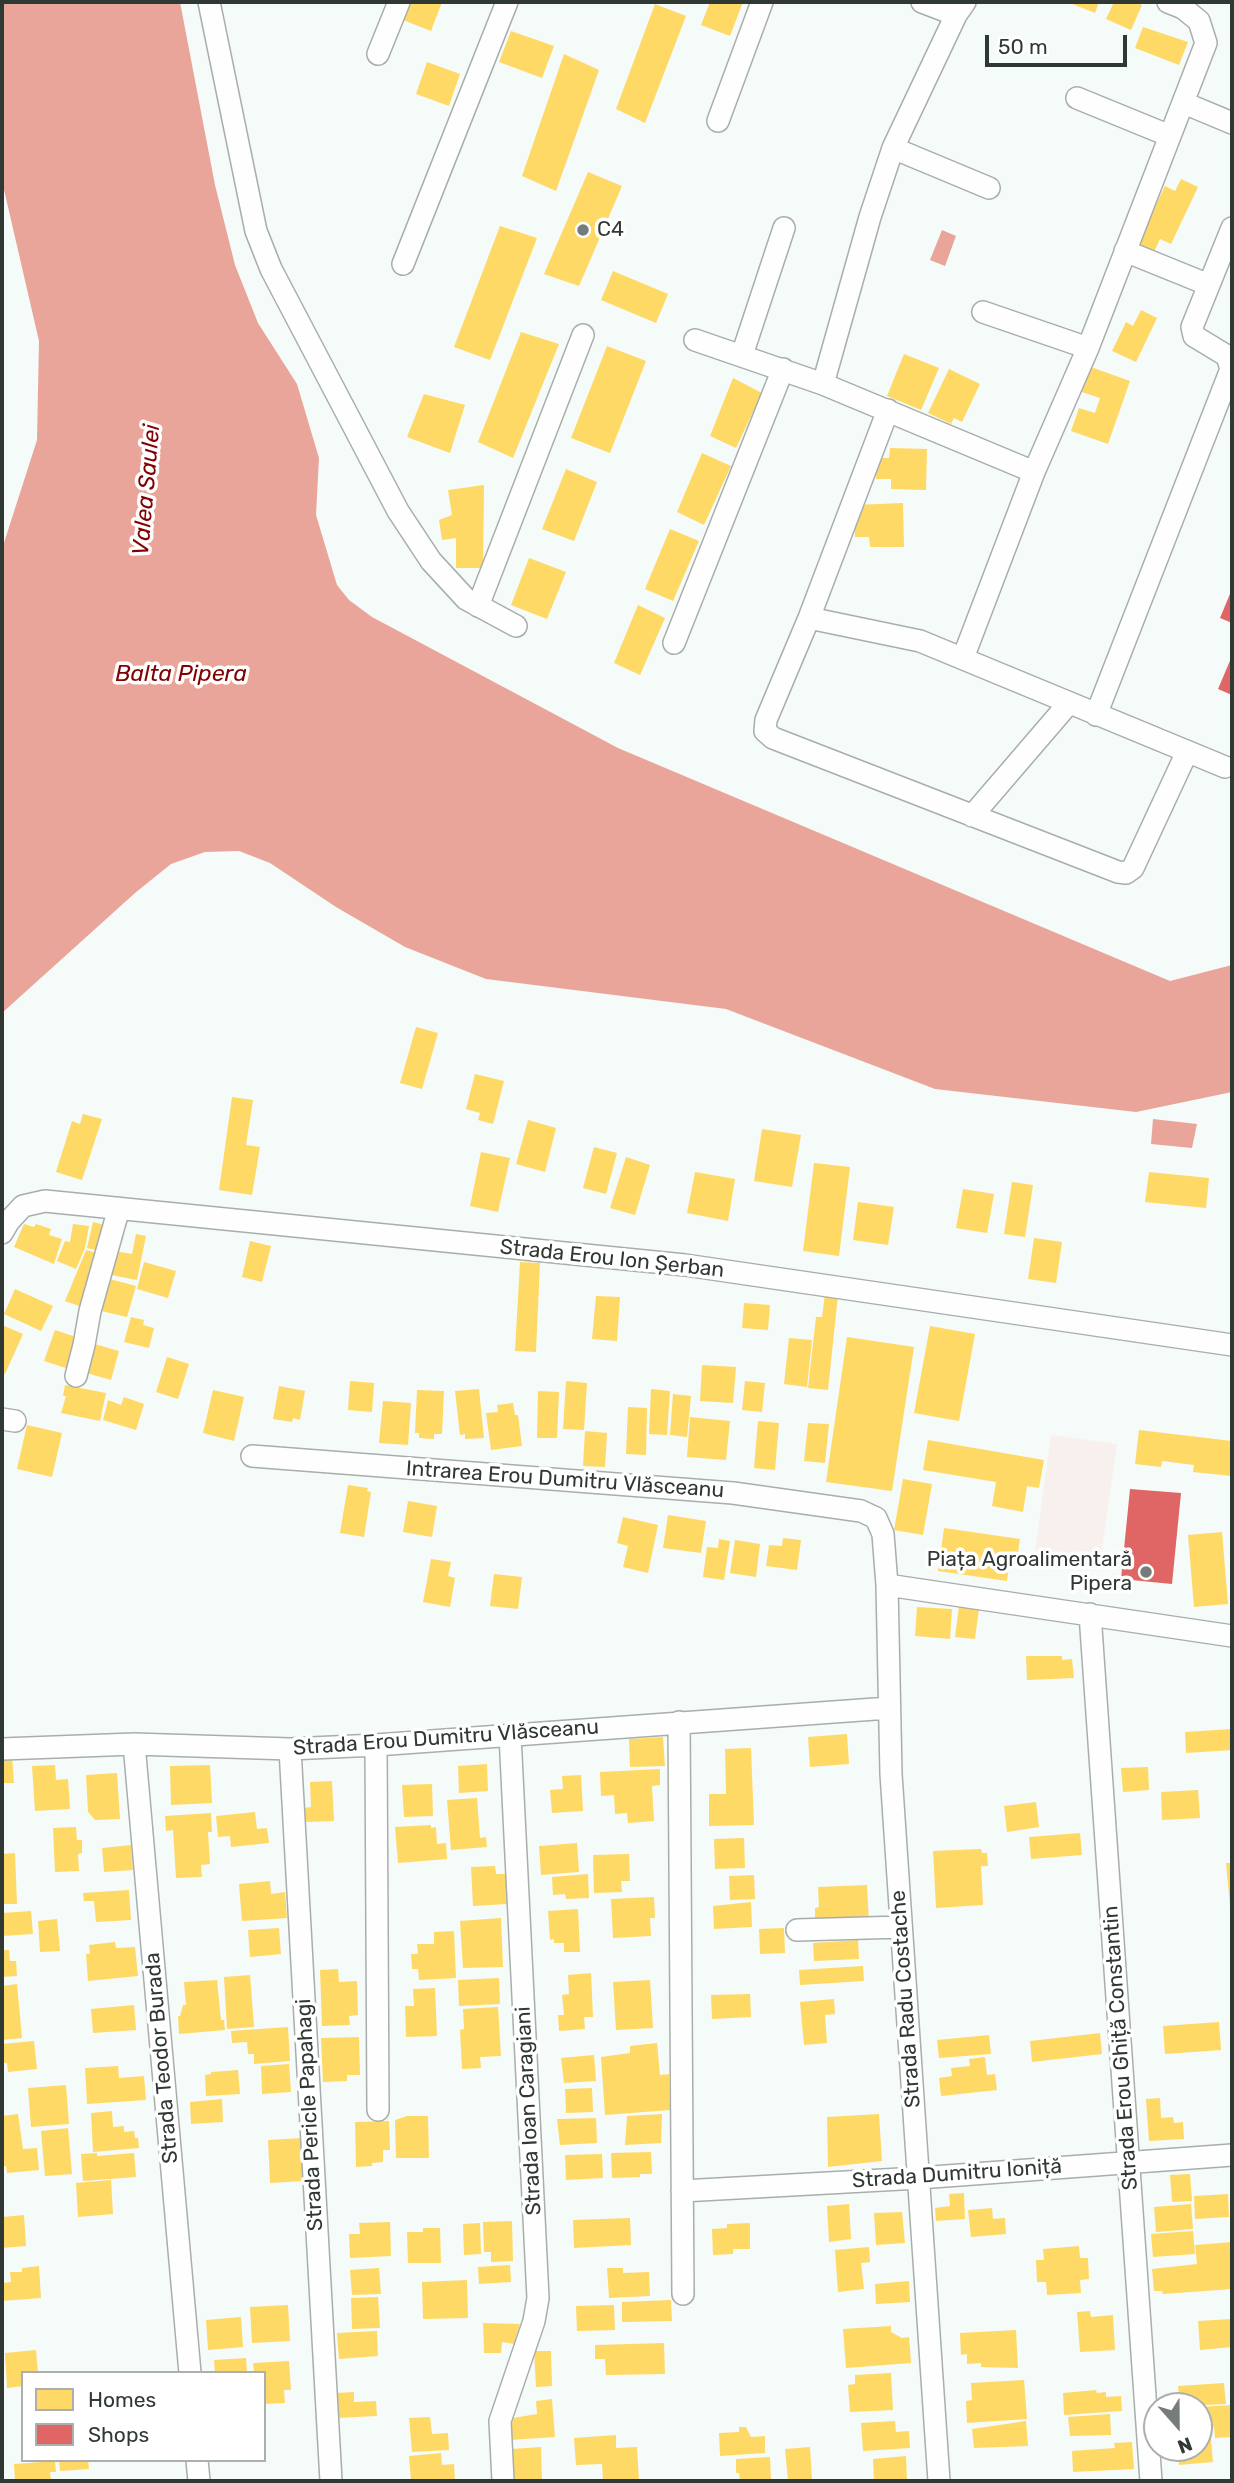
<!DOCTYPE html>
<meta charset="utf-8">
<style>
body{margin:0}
#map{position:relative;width:1234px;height:2483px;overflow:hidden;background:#f5fbf8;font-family:Rubik,sans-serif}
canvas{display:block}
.frame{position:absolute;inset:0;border:4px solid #303834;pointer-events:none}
.legend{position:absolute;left:21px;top:2371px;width:245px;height:91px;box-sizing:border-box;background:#fff;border:2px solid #acafae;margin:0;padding:9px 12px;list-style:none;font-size:21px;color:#303834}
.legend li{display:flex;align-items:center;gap:14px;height:35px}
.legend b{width:35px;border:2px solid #acafae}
.north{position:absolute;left:1143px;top:2392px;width:70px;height:70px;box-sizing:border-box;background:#fff;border:2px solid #acafae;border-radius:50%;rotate:159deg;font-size:19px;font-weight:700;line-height:28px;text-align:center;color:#303834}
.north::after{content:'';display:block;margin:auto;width:24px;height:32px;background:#757c79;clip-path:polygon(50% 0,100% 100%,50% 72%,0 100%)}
.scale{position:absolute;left:985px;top:35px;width:142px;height:32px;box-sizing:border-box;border:4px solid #303834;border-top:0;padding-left:9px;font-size:21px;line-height:24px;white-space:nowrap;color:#303834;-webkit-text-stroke:5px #fff;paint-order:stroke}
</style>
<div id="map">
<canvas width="1234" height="2483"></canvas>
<div class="frame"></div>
<ul class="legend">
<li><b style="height:19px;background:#ffd966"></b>Homes</li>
<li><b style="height:19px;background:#e06666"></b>Shops</li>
</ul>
<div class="north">N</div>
<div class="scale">50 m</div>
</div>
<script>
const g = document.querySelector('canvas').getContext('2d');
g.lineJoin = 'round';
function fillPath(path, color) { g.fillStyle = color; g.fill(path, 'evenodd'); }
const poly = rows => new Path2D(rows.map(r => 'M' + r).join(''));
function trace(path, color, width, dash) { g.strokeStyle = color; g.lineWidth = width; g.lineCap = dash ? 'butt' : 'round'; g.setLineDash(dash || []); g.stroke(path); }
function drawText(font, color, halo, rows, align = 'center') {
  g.font = font + ' Rubik,sans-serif'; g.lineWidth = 7; g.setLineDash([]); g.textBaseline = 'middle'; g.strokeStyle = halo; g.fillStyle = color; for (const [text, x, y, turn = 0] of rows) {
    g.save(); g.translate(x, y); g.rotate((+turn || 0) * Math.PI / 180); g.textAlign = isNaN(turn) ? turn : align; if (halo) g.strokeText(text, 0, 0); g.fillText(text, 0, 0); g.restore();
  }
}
const green = poly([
 [1051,1435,1117,1444,1099,1569,1034,1560]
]);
const water = poly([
 [2,2,180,2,215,185,235,265,258,323,297,384,319,458,316,515,337,585,349,600,372,617,618,748,1170,981,1232,965,1232,1092,1136,1112,935,1089,726,1009,486,979,405,947,336,907,270,863,239,851,205,852,171,864,135,893,2,1013,2,549,37,440,39,341,2,181],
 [942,230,956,236,945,266,930,260],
 [1153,1119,1197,1124,1192,1148,1151,1144]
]);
const homes = poly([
 [410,2,442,2,431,31,403,20],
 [710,2,743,2,730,36,701,25],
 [1067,2,1099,2,1095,13],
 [1114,2,1135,2,1142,5,1131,30,1106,19],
 [655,4,686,16,645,123,616,109],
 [1143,27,1188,42,1179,65,1135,48],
 [511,31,554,46,542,78,499,62],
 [564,54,599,70,556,191,522,176],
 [427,62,460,74,449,106,416,94],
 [588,172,622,186,579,286,544,274],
 [1181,179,1198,187,1171,244,1160,239,1153,254,1136,246,1165,186,1175,191],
 [500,226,537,238,490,360,454,347],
 [613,271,668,294,656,323,601,300],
 [1141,310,1157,318,1136,362,1112,351,1126,322,1133,326],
 [521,332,559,344,513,458,478,442],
 [607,346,646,361,610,453,571,438],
 [904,354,939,368,921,410,887,396],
 [1088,366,1130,381,1108,444,1071,431,1079,408,1095,413,1100,398,1079,391],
 [949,369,980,384,962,422,954,418,951,424,928,413],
 [733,378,762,393,736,448,710,436],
 [424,394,465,405,450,453,407,437],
 [890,448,927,449,926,490,891,489,891,479,876,479,877,458,889,458],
 [702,453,731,466,704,525,677,512],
 [566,469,597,482,574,541,542,529],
 [484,485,483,568,456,568,456,538,442,540,439,520,452,515,448,490],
 [903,503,904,547,870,547,869,537,855,537,854,505],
 [670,529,699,541,673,601,645,589],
 [529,558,566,572,547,619,511,605],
 [638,605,665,618,640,675,614,663],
 [416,1027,438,1033,422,1089,400,1083],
 [475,1074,504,1081,493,1124,478,1120,480,1113,466,1109],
 [232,1097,253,1100,246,1145,260,1147,252,1195,219,1190],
 [83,1114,102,1119,82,1180,56,1172,72,1121,80,1124],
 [528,1120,556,1128,545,1172,516,1164],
 [762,1129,801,1135,792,1187,754,1181],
 [594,1147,617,1153,606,1194,583,1188],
 [481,1152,510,1158,498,1212,470,1206],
 [626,1157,650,1165,635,1215,610,1208],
 [814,1163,850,1167,839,1256,803,1251],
 [695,1172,735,1179,728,1221,687,1213],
 [1149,1172,1209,1178,1206,1208,1145,1202],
 [1012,1182,1033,1185,1025,1237,1004,1234],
 [963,1189,994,1194,987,1233,956,1228],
 [858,1202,894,1207,888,1245,853,1240],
 [93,1222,105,1225,99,1251,87,1248],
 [24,1224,34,1227,36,1224,51,1229,49,1235,62,1239,54,1264,14,1247],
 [73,1224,89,1226,85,1248,76,1269,57,1261,65,1241,70,1242],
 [136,1234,146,1236,137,1280,111,1275,115,1251,132,1254],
 [1034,1238,1062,1242,1056,1283,1028,1279],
 [250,1241,271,1246,262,1282,242,1277],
 [86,1250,97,1253,85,1308,65,1301],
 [144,1262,176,1271,168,1298,137,1289],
 [520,1262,540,1263,536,1352,515,1351],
 [106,1278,136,1286,127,1317,97,1310],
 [15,1289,53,1306,41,1331,4,1314],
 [825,1294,838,1295,828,1390,808,1388,816,1317,822,1317],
 [596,1296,620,1297,617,1341,592,1339],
 [744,1303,770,1305,768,1330,742,1328],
 [131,1317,144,1320,143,1325,154,1328,149,1348,124,1342],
 [2,1325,23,1334,5,1374,2,1373],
 [930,1326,975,1334,959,1421,914,1413],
 [55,1330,82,1339,72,1370,44,1361],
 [847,1337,914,1347,892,1491,826,1482],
 [789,1338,812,1340,807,1387,784,1384],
 [91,1343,119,1351,111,1380,83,1372],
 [167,1357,189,1364,178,1399,156,1392],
 [702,1365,736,1367,733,1403,700,1401],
 [350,1381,374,1383,372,1412,348,1410],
 [566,1381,587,1383,584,1430,563,1429],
 [745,1381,765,1383,762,1412,742,1410],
 [65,1385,106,1393,100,1421,61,1413,66,1396,63,1396],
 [279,1386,305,1391,300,1420,293,1418,292,1422,273,1419],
 [479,1389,484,1438,465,1439,465,1434,460,1435,455,1391],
 [651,1389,670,1391,667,1435,649,1434],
 [213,1390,244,1397,234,1441,203,1433],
 [417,1390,444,1391,442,1434,434,1434,434,1439,419,1438,419,1433,415,1433],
 [538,1391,559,1392,557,1438,537,1438],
 [673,1394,691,1396,687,1437,670,1435],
 [124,1397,144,1404,136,1430,103,1420,108,1400,121,1405],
 [383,1401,411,1403,408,1445,379,1443],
 [513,1403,515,1415,518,1415,522,1446,491,1450,486,1413,498,1412,497,1405],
 [628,1407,647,1408,646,1455,626,1454],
 [690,1417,730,1421,726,1460,687,1457],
 [758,1421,779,1423,775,1470,754,1468],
 [808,1423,829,1424,825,1463,804,1461],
 [27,1425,62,1433,52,1477,17,1469],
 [1139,1430,1232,1441,1232,1476,1193,1472,1194,1465,1162,1461,1161,1467,1135,1464],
 [585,1431,607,1433,605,1467,583,1466],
 [928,1440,1044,1460,1039,1488,1027,1486,1023,1512,992,1506,996,1482,923,1470],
 [903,1479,932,1484,923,1535,894,1530],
 [348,1485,368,1488,367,1491,371,1492,364,1537,340,1533],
 [408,1501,437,1506,432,1537,403,1532],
 [668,1515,706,1521,701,1553,663,1548],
 [623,1517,658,1525,648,1573,623,1567,628,1546,617,1543],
 [944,1528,1020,1539,1017,1559,1010,1558,1007,1581,938,1571],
 [1222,1532,1228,1604,1194,1607,1188,1535],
 [783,1538,801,1540,797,1570,766,1566,769,1545,782,1546],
 [719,1539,730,1541,724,1580,703,1577,707,1547,718,1548],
 [735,1540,760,1544,756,1577,730,1573],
 [431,1559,451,1562,448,1576,455,1578,450,1607,423,1602],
 [494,1574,522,1577,518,1609,490,1606],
 [959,1606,979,1608,975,1639,955,1637],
 [917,1607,952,1609,950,1639,915,1636],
 [1026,1656,1062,1656,1062,1660,1072,1659,1074,1678,1027,1680],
 [1232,1729,1232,1750,1186,1753,1185,1732],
 [847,1734,849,1764,810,1767,808,1737],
 [663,1737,665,1766,630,1767,629,1739],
 [751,1748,754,1825,709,1826,709,1794,726,1794,725,1749],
 [12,1756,14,1783,2,1783,2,1757],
 [487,1764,488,1791,459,1793,458,1766],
 [55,1765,56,1780,68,1779,70,1809,35,1811,32,1766],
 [210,1765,212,1803,171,1805,170,1766],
 [1148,1767,1149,1790,1123,1792,1121,1768],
 [660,1769,660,1785,652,1786,654,1821,628,1823,627,1813,615,1814,614,1795,601,1796,600,1772],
 [117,1773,120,1819,95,1820,88,1812,86,1775],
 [581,1775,583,1811,552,1813,550,1790,563,1789,562,1776],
 [332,1781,334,1821,305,1822,304,1808,311,1807,310,1782],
 [432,1784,433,1816,404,1817,402,1785],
 [1198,1790,1200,1818,1162,1820,1161,1792],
 [477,1798,480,1838,486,1837,487,1847,451,1850,447,1800],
 [1036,1802,1039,1827,1007,1832,1004,1806],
 [255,1812,257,1829,267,1828,269,1843,231,1847,230,1836,218,1837,216,1816],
 [211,1813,212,1832,208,1832,210,1864,201,1865,202,1877,176,1878,173,1830,166,1831,165,1816],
 [431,1825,431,1828,436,1827,437,1844,446,1843,447,1859,398,1863,395,1827],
 [76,1827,77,1840,82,1840,82,1853,78,1854,79,1871,55,1872,53,1828],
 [1080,1833,1082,1855,1031,1859,1029,1837],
 [744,1838,745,1868,715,1869,714,1839],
 [577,1843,579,1872,541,1875,539,1846],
 [131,1845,133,1870,104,1872,102,1848],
 [981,1849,982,1853,987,1853,988,1866,981,1866,983,1905,936,1908,933,1851],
 [15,1853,17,1904,2,1904,2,1854],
 [629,1854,630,1881,621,1881,622,1892,594,1893,593,1855],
 [1226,1863,1232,1863,1232,1906,1230,1906],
 [495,1866,496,1874,506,1874,507,1904,473,1906,471,1867],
 [588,1874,589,1898,566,1899,565,1894,553,1895,552,1877],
 [754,1875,755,1899,730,1900,729,1876],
 [270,1881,271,1894,285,1892,287,1918,242,1921,239,1884],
 [867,1885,869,1923,815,1922,815,1908,819,1907,818,1887],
 [129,1890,131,1920,96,1922,94,1901,84,1901,83,1893],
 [654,1897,655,1918,650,1918,651,1936,613,1938,611,1899],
 [751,1902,752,1927,714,1929,713,1906],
 [578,1909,580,1952,564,1952,564,1943,554,1943,554,1939,550,1940,548,1911],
 [31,1911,33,1934,2,1936,2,1913],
 [501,1918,503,1967,463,1968,460,1921],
 [57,1919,60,1951,40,1952,38,1921],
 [279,1928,281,1954,250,1957,248,1930],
 [784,1928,785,1953,760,1954,759,1929],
 [454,1931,456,1978,419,1980,418,1969,412,1969,411,1954,418,1954,417,1944,434,1944,434,1932],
 [858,1940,859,1959,814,1961,813,1943],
 [115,1942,116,1948,135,1947,138,1976,88,1981,86,1954,90,1954,89,1945],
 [2,1950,9,1950,10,1961,16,1961,17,1976,2,1977],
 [863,1966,864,1981,800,1985,799,1970],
 [338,1969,339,1982,357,1981,358,2015,349,2016,350,2025,322,2026,320,1970],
 [591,1973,593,2017,584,2017,585,2029,559,2031,558,2015,564,2015,562,1995,569,1994,568,1975],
 [250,1975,254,2027,227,2029,224,1977],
 [499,1978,500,2004,459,2006,458,1980],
 [217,1980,221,2020,224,2020,225,2030,179,2034,178,2016,180,2016,183,2005,186,2005,184,1982],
 [650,1980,653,2028,616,2030,613,1982],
 [17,1984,22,2038,2,2040,2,1986],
 [435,1988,437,2036,406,2037,405,2006,414,2006,413,1989],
 [750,1994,751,2017,712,2019,711,1995],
 [834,1999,835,2014,825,2015,827,2043,804,2045,800,2002],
 [134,2005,136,2030,93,2033,91,2009],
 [498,2007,501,2056,480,2057,481,2068,462,2069,460,2030,464,2029,463,2009],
 [1219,2022,1221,2050,1165,2054,1163,2026],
 [288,2027,290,2061,254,2064,254,2054,248,2054,247,2042,232,2043,231,2031],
 [1100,2033,1102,2054,1032,2062,1030,2041],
 [989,2035,991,2054,939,2058,937,2040],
 [359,2037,360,2075,347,2075,347,2081,323,2082,321,2038],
 [34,2041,37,2069,8,2072,7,2063,2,2063,2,2044],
 [657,2043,660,2075,669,2074,670,2110,605,2115,601,2057,630,2053,630,2046],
 [594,2055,596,2081,564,2083,561,2058],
 [985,2057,987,2075,995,2074,997,2090,941,2096,939,2078,952,2076,951,2068,970,2066,969,2059],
 [289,2064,291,2092,262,2094,261,2066],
 [118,2066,119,2078,144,2076,146,2100,87,2104,85,2068],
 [238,2070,240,2094,206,2096,205,2075,211,2074,211,2072],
 [66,2085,69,2124,31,2127,28,2088],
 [592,2088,593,2112,566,2113,565,2089],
 [1160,2098,1161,2118,1173,2117,1174,2123,1183,2122,1184,2139,1149,2141,1146,2099],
 [222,2099,223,2122,191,2124,190,2102],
 [112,2111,113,2127,124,2126,124,2132,134,2131,135,2138,138,2138,139,2148,93,2152,91,2113],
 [18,2114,23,2149,37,2148,39,2170,7,2173,6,2166,2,2166,2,2116],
 [662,2114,661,2143,625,2145,627,2116],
 [879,2114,882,2161,828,2167,827,2117],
 [407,2116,428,2116,429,2158,396,2158,395,2120],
 [596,2118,597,2143,560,2145,557,2119],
 [389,2121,390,2150,383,2150,383,2162,372,2163,372,2166,356,2167,355,2122],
 [68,2128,72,2174,45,2176,41,2131],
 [303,2138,304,2153,301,2153,304,2181,270,2183,268,2140],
 [651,2152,652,2174,640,2174,640,2177,612,2178,611,2153],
 [97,2153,97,2156,134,2153,136,2177,83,2181,81,2154],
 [602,2154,603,2178,566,2180,565,2155],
 [1190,2174,1192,2201,1172,2202,1170,2175],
 [111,2180,113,2214,78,2217,76,2183],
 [964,2193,965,2219,936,2221,935,2208,950,2206,949,2194],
 [1228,2194,1229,2217,1195,2219,1194,2196],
 [849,2204,851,2239,829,2242,827,2206],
 [1191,2204,1193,2229,1156,2232,1154,2207],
 [992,2208,993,2219,1005,2218,1006,2234,971,2237,968,2210],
 [902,2212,905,2243,876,2245,874,2213],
 [24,2215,26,2246,2,2248,2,2217],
 [630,2218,631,2245,574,2248,573,2220],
 [512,2221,513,2261,491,2262,491,2252,484,2252,483,2222],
 [390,2222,391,2256,350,2258,349,2234,360,2234,359,2223],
 [480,2223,481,2254,464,2255,463,2224],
 [750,2223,750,2249,733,2249,733,2254,713,2255,712,2229,727,2228,727,2224],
 [423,2228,440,2228,441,2263,408,2263,407,2232,423,2232],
 [1193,2231,1195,2254,1153,2257,1151,2234],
 [1232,2242,1232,2289,1163,2294,1162,2291,1154,2291,1152,2269,1197,2264,1195,2245],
 [1079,2246,1080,2258,1088,2258,1089,2279,1080,2280,1081,2293,1047,2295,1046,2282,1037,2282,1036,2260,1044,2260,1043,2249],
 [869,2247,870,2262,861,2263,864,2289,838,2292,835,2250],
 [510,2265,511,2282,479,2284,478,2267],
 [39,2266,41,2298,2,2301,2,2283,11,2282,10,2272,22,2272,22,2268],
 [379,2268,381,2294,352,2295,350,2270],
 [607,2268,623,2268,623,2273,649,2272,650,2296,609,2298],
 [467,2280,468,2318,423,2319,422,2282],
 [909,2281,910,2302,876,2304,875,2284],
 [378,2297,380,2328,352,2329,351,2298],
 [671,2300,672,2321,622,2322,622,2302],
 [288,2305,290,2341,252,2343,250,2307],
 [614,2305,615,2330,577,2331,576,2306],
 [1090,2311,1091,2317,1113,2315,1115,2350,1080,2352,1077,2312],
 [241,2317,243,2347,208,2350,206,2320],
 [1232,2319,1232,2347,1200,2350,1198,2321],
 [483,2323,520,2324,514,2344,502,2342,501,2353,484,2353],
 [891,2326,891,2332,902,2338,909,2337,911,2363,846,2368,843,2329],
 [1016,2330,1018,2368,981,2367,981,2363,967,2364,967,2354,961,2355,960,2333],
 [377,2331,378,2356,339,2359,337,2333],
 [664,2343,665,2374,606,2375,605,2359,595,2359,595,2345],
 [36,2350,38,2373,23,2373,23,2386,7,2388,5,2353],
 [534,2351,551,2351,552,2386,536,2387],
 [246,2358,247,2373,215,2373,214,2360],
 [289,2361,291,2390,284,2390,285,2403,264,2404,264,2373,254,2373,253,2363],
 [891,2373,893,2410,850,2412,848,2385,855,2384,855,2375],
 [1024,2380,1027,2419,967,2423,966,2401,972,2400,971,2383],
 [1224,2383,1226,2404,1180,2406,1178,2386],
 [1096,2390,1097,2393,1106,2392,1106,2397,1121,2396,1122,2411,1064,2415,1063,2393],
 [354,2392,354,2402,376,2401,377,2416,337,2418,336,2393],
 [552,2399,555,2437,509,2440,513,2418,537,2414,536,2401],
 [1232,2405,1232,2437,1215,2438,1214,2427,1199,2428,1199,2407],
 [1110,2414,1111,2435,1070,2436,1068,2417],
 [430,2417,432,2434,448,2433,449,2450,412,2452,409,2418],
 [895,2421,896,2432,909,2431,910,2448,863,2451,861,2423],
 [1026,2421,1028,2446,974,2448,972,2429],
 [739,2427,746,2427,751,2437,765,2436,765,2453,720,2456,719,2433,739,2432],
 [616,2435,616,2448,637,2447,639,2481,603,2481,602,2464,576,2465,574,2438],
 [1211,2438,1213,2462,1179,2465,1178,2450,1173,2451,1173,2448,1199,2448,1199,2439],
 [1132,2442,1134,2469,1073,2472,1072,2451,1115,2448,1114,2443],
 [541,2447,542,2481,513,2479,511,2449],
 [810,2447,812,2480,788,2481,785,2449],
 [441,2453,442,2465,454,2464,455,2481,411,2481,409,2456],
 [906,2456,907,2481,874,2481,873,2459],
 [770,2457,771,2481,740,2481,739,2473,736,2473,736,2459],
 [59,2460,88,2460,89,2469,60,2471],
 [55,2461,56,2472,50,2472,51,2481,15,2481,14,2464]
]);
const shops = poly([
 [1232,589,1232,623,1220,618],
 [1232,656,1232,695,1218,689],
 [1130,1489,1181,1493,1172,1584,1121,1579]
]);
const street = poly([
 [209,2,256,231,271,269,398,511,431,561,466,599,516,626],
 [922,2,956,15],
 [378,54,399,2],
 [1077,98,1170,136],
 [1184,103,1232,123],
 [718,121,762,2],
 [893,148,989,188],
 [1125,251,1209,285],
 [403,264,507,2],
 [983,312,1088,348],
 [695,340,823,384,1034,472],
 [742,355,784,228],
 [823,384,870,217,893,148,956,15,965,2],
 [888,410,809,618,766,720,765,731,773,738,1118,872,1126,873,1133,868,1187,752],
 [478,606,583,335],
 [809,618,920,641,1225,767],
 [674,643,783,369],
 [963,658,1034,472,1088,348,1206,43,1199,21,1183,8,1168,2],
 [1096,715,1231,369,1227,356,1194,336,1192,327,1232,228],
 [972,816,1069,703],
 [2,1233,9,1221,23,1206,45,1201,685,1265,1232,1345],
 [76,1376,84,1345,90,1311,119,1208],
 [2,1419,15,1421],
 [252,1456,733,1493,861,1511,876,1518,883,1534,887,1585,891,1774,939,2481],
 [887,1585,1232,1636],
 [1090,1614,1151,2481],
 [679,1722,683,2294],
 [134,1744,190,2373],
 [376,1745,378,2110],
 [2,1749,134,1744,290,1749,376,1745,889,1708],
 [290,1749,331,2481],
 [797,1930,901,1927],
 [682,2191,919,2178,1232,2155],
 [197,2460,199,2481],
 [503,2481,500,2421,534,2321,538,2298,510,1735]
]);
const markers = [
 [583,230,7,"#757c79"],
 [1146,1572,7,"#757c79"]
];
const poiNames = [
 ["C4",597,230],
 ["Piața Agroalimentară",1132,1560,"right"],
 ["Pipera",1132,1584,"right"]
];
const streetNames = [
 ["Strada Erou Ion Șerban",612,1259,6],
 ["Intrarea Erou Dumitru Vlăsceanu",565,1480,4],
 ["Strada Erou Dumitru Vlăsceanu",446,1738,-4],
 ["Strada Radu Costache",906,1999,-94],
 ["Strada Erou Ghiță Constantin",1121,2048,-94],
 ["Strada Teodor Burada",162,2058,-95],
 ["Strada Ioan Caragiani",529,2111,-93],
 ["Strada Pericle Papahagi",310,2115,-93],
 ["Strada Dumitru Ioniță",957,2174,-4]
];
const waterNames = [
 ["Valea Saulei",147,490,-85],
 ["Balta Pipera",181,674]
];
fillPath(green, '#f8f0ed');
fillPath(water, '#eaa59a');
fillPath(homes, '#ffd966');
fillPath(shops, '#e06666');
trace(street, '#a8aeab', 24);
trace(street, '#fefefe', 21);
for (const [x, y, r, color] of markers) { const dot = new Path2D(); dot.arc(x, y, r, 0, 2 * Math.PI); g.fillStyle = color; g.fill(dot); trace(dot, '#fff', 2.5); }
drawText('21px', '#303834', '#fff', poiNames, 'left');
drawText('21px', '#303834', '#fff', streetNames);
drawText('italic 23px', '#820000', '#fff', waterNames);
</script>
